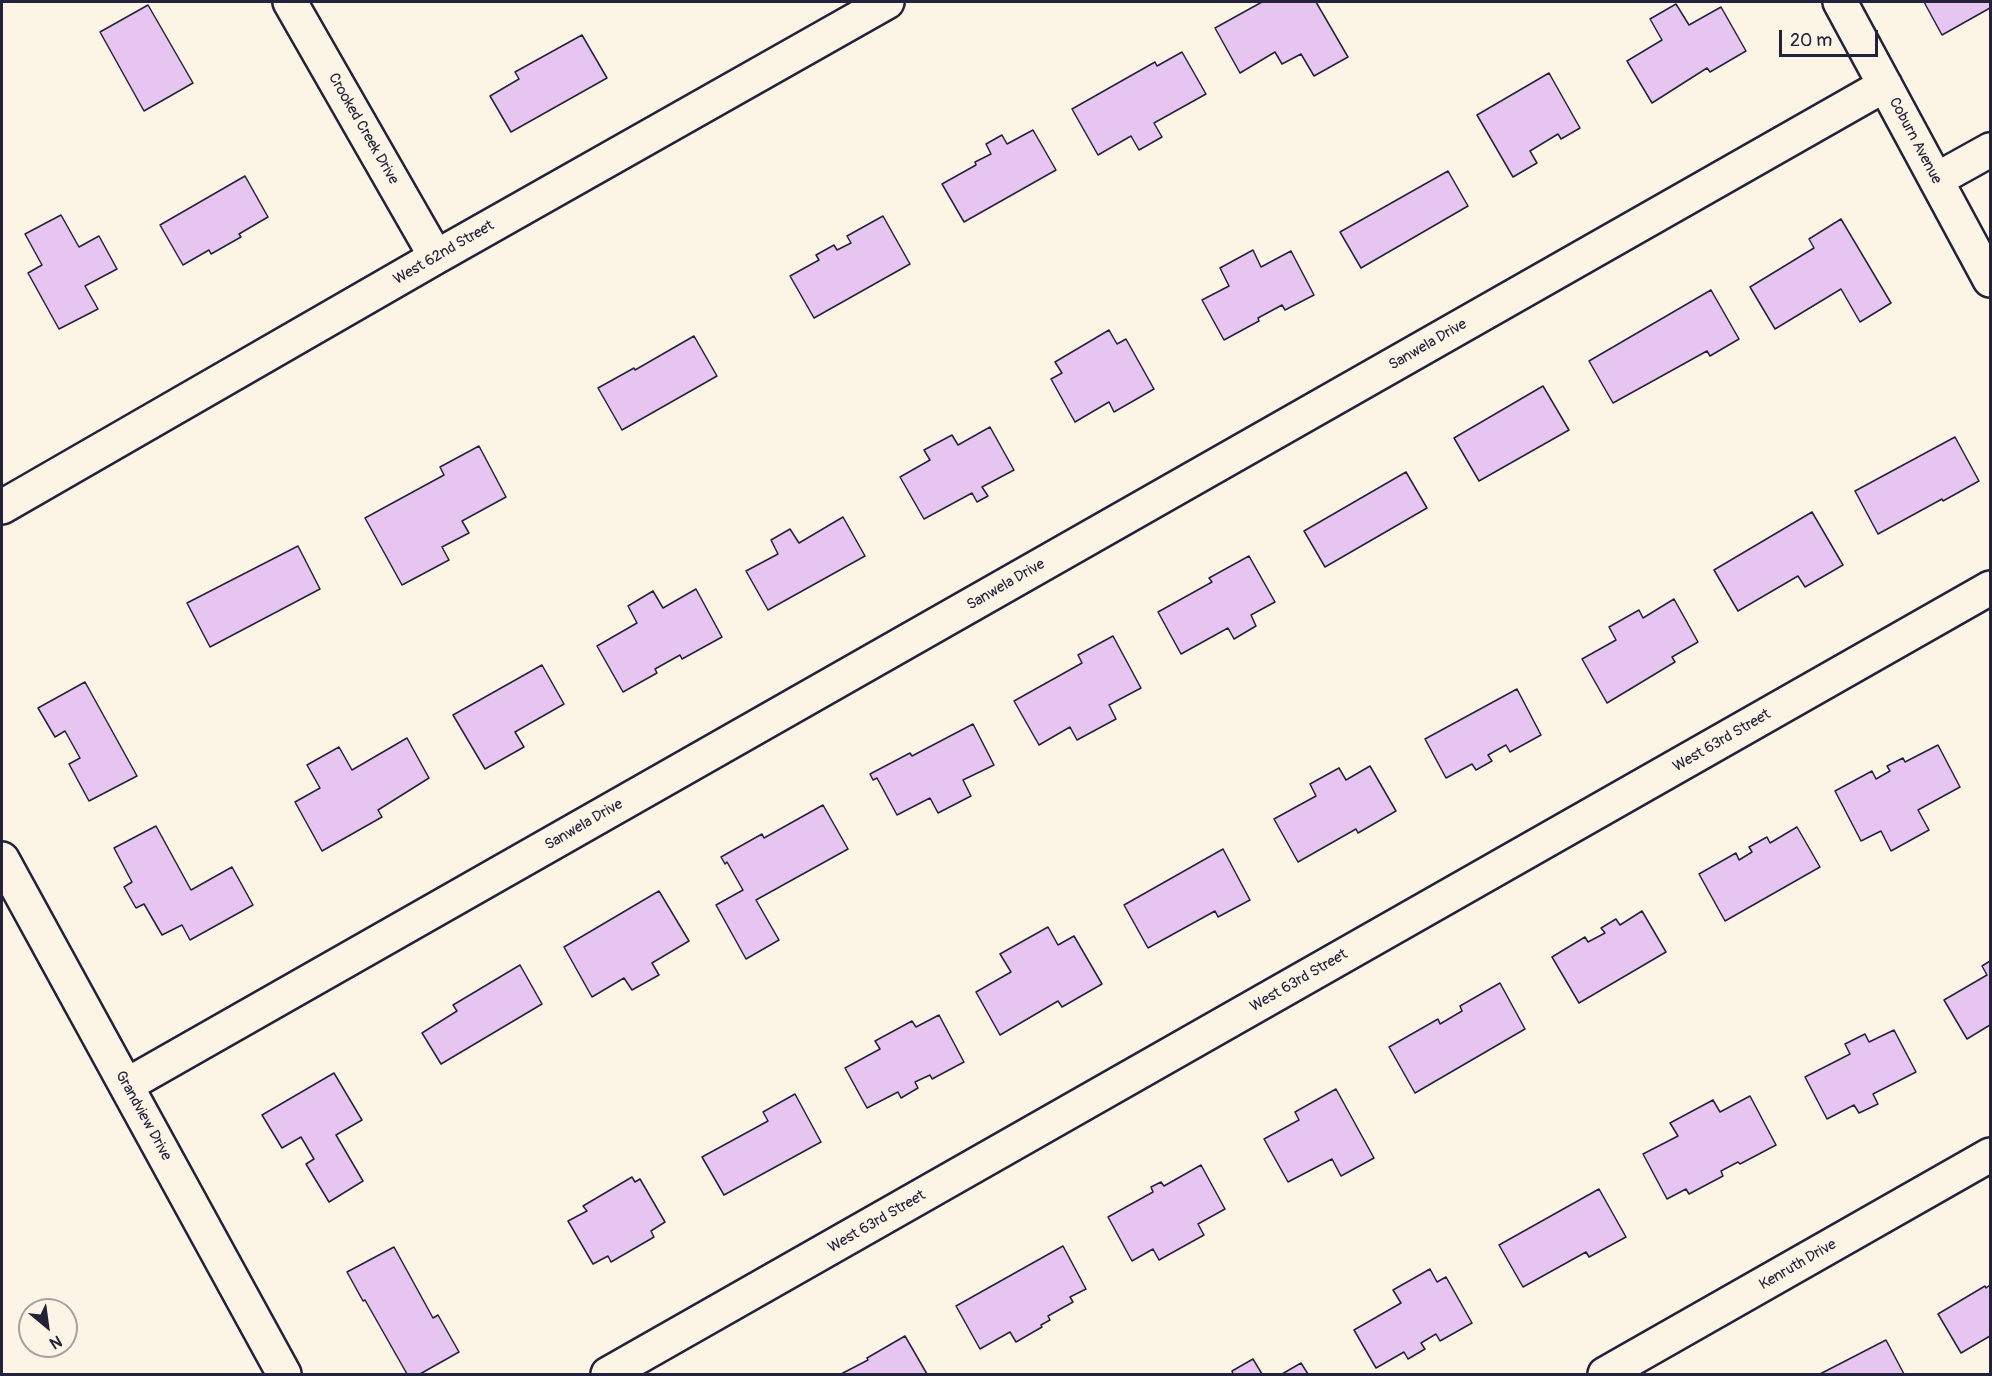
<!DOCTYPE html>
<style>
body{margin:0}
#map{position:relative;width:1992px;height:1376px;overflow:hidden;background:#fcf5e5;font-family:Pangolin,sans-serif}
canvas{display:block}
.frame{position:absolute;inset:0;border:3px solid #22223b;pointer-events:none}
.north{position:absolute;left:18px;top:1298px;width:60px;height:60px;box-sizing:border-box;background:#fcf5e5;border:2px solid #a5a1a1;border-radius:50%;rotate:151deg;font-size:16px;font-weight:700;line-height:24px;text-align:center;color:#22223b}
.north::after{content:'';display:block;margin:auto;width:21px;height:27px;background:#22223b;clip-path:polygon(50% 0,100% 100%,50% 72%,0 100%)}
.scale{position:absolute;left:1779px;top:30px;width:99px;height:27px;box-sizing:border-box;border:3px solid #22223b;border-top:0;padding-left:8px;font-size:18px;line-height:21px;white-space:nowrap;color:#22223b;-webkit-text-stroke:4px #fcf5e5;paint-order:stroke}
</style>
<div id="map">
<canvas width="1992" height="1376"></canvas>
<div class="frame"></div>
<div class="north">N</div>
<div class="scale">20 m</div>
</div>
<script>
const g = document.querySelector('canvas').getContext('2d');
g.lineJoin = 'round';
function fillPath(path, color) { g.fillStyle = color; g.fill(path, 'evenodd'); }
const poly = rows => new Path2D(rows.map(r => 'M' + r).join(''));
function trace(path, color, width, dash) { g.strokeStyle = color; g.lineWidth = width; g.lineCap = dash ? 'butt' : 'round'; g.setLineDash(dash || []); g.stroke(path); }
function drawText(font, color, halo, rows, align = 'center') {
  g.font = font + ' Pangolin,sans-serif'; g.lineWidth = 4.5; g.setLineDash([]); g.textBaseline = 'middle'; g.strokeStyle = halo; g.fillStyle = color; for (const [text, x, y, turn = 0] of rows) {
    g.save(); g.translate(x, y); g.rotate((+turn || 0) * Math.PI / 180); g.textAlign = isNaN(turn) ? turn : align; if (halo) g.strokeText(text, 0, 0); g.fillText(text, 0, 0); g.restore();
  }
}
const building = poly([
 [1262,2,1316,2,1348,57,1314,76,1301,54,1282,64,1275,52,1240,73,1215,28,1262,2],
 [1924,2,1990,2,1990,8,1942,35,1924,2],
 [1676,4,1689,25,1721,7,1746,51,1710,72,1707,68,1652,103,1627,61,1662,40,1650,19,1676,4],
 [148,5,193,83,144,111,100,32,148,5],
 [582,35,607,78,511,132,490,96,519,79,515,72,582,35],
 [1182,52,1206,94,1154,123,1162,137,1139,150,1131,136,1098,155,1072,109,1155,62,1157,66,1182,52],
 [1549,73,1580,128,1561,139,1558,134,1530,151,1537,163,1513,177,1477,115,1549,73],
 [1033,130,1056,170,964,222,942,184,976,165,975,162,991,154,986,144,1002,135,1007,144,1033,130],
 [1448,171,1468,206,1361,268,1340,232,1448,171],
 [245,176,268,217,239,234,241,237,211,254,209,250,183,265,160,225,245,176],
 [61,215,79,247,99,236,117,269,85,286,98,309,59,329,28,273,42,265,25,234,61,215],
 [883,216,910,264,814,318,790,276,819,260,816,255,834,245,837,250,851,243,847,236,883,216],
 [1841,219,1891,303,1860,322,1841,289,1775,329,1750,287,1814,248,1809,239,1841,219],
 [1253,250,1261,267,1291,251,1314,295,1285,310,1282,305,1258,318,1259,321,1224,340,1202,300,1229,286,1220,268,1253,250],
 [1711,290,1739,339,1710,356,1707,351,1613,403,1589,361,1711,290],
 [1109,330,1117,344,1126,339,1154,389,1114,412,1109,402,1075,422,1051,379,1062,373,1055,362,1109,330],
 [694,336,717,376,622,430,598,388,634,368,635,370,694,336],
 [1543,386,1569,430,1479,481,1454,438,1543,386],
 [990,427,1014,470,982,487,988,496,977,502,972,493,924,519,900,477,930,460,924,450,952,435,958,445,990,427],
 [1955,437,1979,481,1943,501,1942,499,1878,534,1855,491,1955,437],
 [479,446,506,497,462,521,469,533,442,547,449,560,402,585,365,518,444,475,440,467,479,446],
 [1406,472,1427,508,1325,567,1304,531,1406,472],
 [1812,512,1843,565,1805,587,1798,576,1738,611,1714,570,1812,512],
 [843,517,865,556,768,610,746,571,778,554,771,540,790,529,799,543,843,517],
 [298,546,320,589,210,647,187,603,298,546],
 [1249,556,1275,602,1251,615,1256,626,1234,639,1228,628,1181,654,1158,612,1212,582,1209,578,1249,556],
 [696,589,722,637,682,659,680,655,655,669,657,673,623,692,597,646,637,623,628,606,653,591,663,608,696,589],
 [1674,599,1698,642,1672,657,1675,662,1607,703,1582,659,1616,640,1609,627,1639,610,1643,618,1674,599],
 [1113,636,1141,688,1109,705,1116,719,1077,740,1070,727,1039,745,1014,701,1082,663,1078,655,1113,636],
 [542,665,564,704,515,732,524,747,485,769,453,715,542,665],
 [85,682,137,776,89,801,69,764,80,758,65,731,55,737,38,708,85,682],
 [1517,689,1541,735,1510,752,1506,745,1488,755,1492,761,1476,770,1472,764,1446,778,1425,739,1517,689],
 [973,724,994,765,963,780,971,796,938,813,930,798,897,815,877,778,873,780,870,774,910,753,912,756,973,724],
 [407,738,429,778,378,810,382,817,322,851,295,802,320,788,307,765,339,747,352,770,407,738],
 [1938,745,1960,787,1918,810,1929,830,1891,851,1881,831,1861,841,1835,791,1872,771,1876,779,1890,771,1887,766,1903,758,1905,762,1938,745],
 [1370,766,1396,811,1358,833,1356,829,1298,862,1274,819,1316,796,1310,784,1339,768,1346,780,1370,766],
 [823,805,848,849,756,900,779,940,746,959,716,905,743,890,727,862,725,864,721,857,762,834,764,838,823,805],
 [156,826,191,890,232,867,253,905,190,940,182,925,162,935,144,904,136,908,124,887,132,882,114,848,156,826],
 [1797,827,1820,867,1725,921,1699,874,1736,853,1739,860,1752,852,1749,847,1767,837,1770,843,1797,827],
 [1223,849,1250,900,1218,917,1215,911,1148,948,1124,905,1223,849],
 [659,891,689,941,652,963,659,975,632,990,624,978,592,997,564,947,659,891],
 [1642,911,1666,952,1579,1003,1552,957,1585,937,1588,942,1605,933,1601,928,1616,919,1620,925,1642,911],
 [1048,927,1058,945,1074,936,1102,984,1062,1007,1058,1001,1000,1035,976,992,1011,972,1000,954,1048,927],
 [1990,961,1990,1025,1967,1039,1944,1000,1987,975,1982,966,1990,961],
 [520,965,542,1004,441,1064,422,1033,457,1011,453,1005,520,965],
 [1500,983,1525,1029,1415,1093,1389,1047,1438,1019,1440,1024,1462,1011,1460,1006,1500,983],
 [939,1015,964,1062,932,1079,930,1075,915,1082,918,1088,901,1098,898,1092,867,1108,845,1068,880,1049,875,1041,912,1021,916,1027,939,1015],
 [1894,1030,1916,1072,1873,1094,1878,1104,1859,1113,1854,1105,1827,1119,1805,1077,1850,1054,1845,1044,1865,1034,1869,1042,1894,1030],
 [334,1073,362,1120,336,1135,363,1181,329,1202,306,1164,314,1159,301,1137,282,1148,262,1115,334,1073],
 [1336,1089,1374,1158,1341,1176,1332,1159,1288,1182,1264,1139,1299,1120,1295,1112,1336,1089],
 [795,1094,821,1142,724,1195,702,1157,768,1121,763,1112,795,1094],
 [1750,1096,1776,1145,1740,1164,1738,1162,1721,1171,1723,1176,1689,1194,1686,1189,1667,1199,1643,1154,1678,1136,1670,1123,1713,1100,1720,1112,1750,1096],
 [1201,1165,1225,1209,1198,1224,1204,1235,1159,1260,1153,1249,1132,1261,1108,1217,1153,1192,1151,1187,1161,1182,1164,1186,1201,1165],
 [632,1177,635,1182,640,1179,665,1222,651,1231,654,1237,611,1262,608,1256,593,1264,568,1221,587,1211,583,1206,632,1177],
 [1599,1189,1626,1237,1589,1257,1586,1252,1523,1287,1499,1245,1599,1189],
 [1063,1246,1086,1289,1070,1297,1073,1302,1048,1316,1050,1320,1041,1325,1042,1327,1016,1342,1010,1332,980,1349,956,1306,1063,1246],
 [394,1247,433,1318,438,1315,459,1352,420,1374,407,1374,365,1300,363,1301,347,1272,394,1247],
 [1430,1269,1437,1282,1446,1277,1472,1323,1440,1341,1436,1334,1421,1343,1425,1349,1408,1359,1404,1352,1376,1368,1354,1330,1401,1303,1393,1290,1430,1269],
 [1990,1285,1990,1336,1961,1353,1938,1314,1985,1286,1986,1288,1990,1285],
 [905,1336,927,1374,841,1374,868,1360,867,1358,905,1336],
 [1886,1340,1904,1374,1820,1374,1886,1340],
 [1253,1359,1262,1374,1233,1374,1232,1371,1253,1359],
 [1301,1363,1308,1374,1282,1374,1301,1363]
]);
const minor = poly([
 [290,2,436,257],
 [1840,2,1990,280],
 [1936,180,1990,150],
 [2,507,436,257,887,2],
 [127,1085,1885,85],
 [608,1374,1990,588],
 [1605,1374,1990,1155]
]);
const secondary = poly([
 [2,859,284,1374]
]);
const streetNames = [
 ["Crooked Creek Drive",363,129,60],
 ["Coburn Avenue",1915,141,62],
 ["West 62nd Street",444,253,-30],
 ["Sanwela Drive",1428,345,-30],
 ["Sanwela Drive",1006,585,-30],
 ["West 63rd Street",1722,741,-30],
 ["Sanwela Drive",584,825,-30],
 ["West 63rd Street",1299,981,-30],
 ["Grandview Drive",143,1116,61],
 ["West 63rd Street",877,1222,-30],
 ["Kenruth Drive",1798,1265,-30]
];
fillPath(building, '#e6c5f1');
trace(building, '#22223b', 1.5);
trace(minor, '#22223b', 38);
trace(secondary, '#22223b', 38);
trace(minor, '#fcf5e5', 33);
trace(secondary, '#fcf5e5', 33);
drawText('15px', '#22223b', '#fcf5e5', streetNames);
</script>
